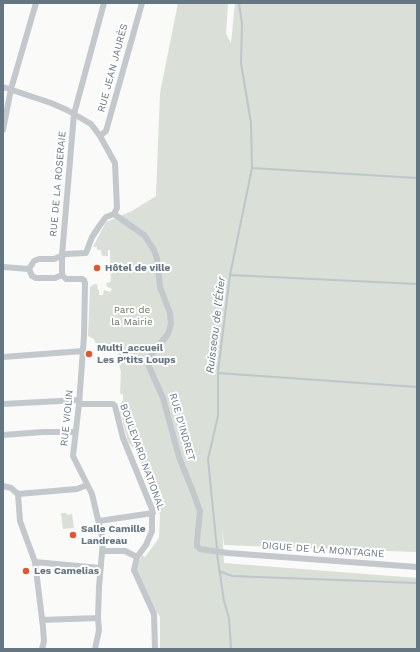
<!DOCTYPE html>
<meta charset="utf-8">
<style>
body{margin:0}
#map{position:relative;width:420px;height:652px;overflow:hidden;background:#fafaf8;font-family:"Work Sans",sans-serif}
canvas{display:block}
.frame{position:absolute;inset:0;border:4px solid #657683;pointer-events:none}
</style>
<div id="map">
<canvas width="420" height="652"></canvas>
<div class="frame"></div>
</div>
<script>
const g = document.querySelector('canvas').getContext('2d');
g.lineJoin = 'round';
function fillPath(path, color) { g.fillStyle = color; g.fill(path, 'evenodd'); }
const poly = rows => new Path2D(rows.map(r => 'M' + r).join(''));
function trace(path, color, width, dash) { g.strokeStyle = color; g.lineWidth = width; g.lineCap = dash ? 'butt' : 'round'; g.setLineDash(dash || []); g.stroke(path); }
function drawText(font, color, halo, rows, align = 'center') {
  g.font = font + ' "Work Sans",sans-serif'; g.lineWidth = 4; g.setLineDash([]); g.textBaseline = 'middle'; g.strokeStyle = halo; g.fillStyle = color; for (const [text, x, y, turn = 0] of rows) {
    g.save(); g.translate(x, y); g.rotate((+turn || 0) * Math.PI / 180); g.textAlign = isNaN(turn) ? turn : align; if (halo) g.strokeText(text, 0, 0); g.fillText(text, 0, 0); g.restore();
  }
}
const green = poly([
 [178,3,228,3,226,34,231,43,235,3,417,3,417,552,224,545,222,528,224,563,417,578,417,649,160,649,160,617,157,612,156,612,137,570,139,561,142,555,145,557,159,538,160,516,158,507,154,503,153,497,154,486,153,483,148,478,136,451,128,442,125,431,119,406,123,400,123,395,120,393,121,372,118,361,119,351,98,349,94,339,88,336,90,287,92,286,92,285,96,284,98,286,97,288,99,290,99,295,103,295,104,290,110,292,112,289,106,286,107,284,106,283,111,282,110,250,108,250,108,256,102,256,101,250,97,250,97,247,93,247,106,222,132,211,156,196,160,93],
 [61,513,66,513,67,515,72,514,74,528,63,529]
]);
const stream = poly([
 [252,168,417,178],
 [230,275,417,284],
 [218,373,417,387],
 [217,549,208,459,218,416,218,372,230,275,252,168,251,123,241,63,242,24,239,3],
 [217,554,224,601,229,618,231,649],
 [219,571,232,576,417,583]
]);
const minor = poly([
 [3,87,51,103,67,110,91,124,100,136,115,163,117,208,114,214],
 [3,130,11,89,36,3],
 [100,136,106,131,142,3],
 [114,214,144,235,154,250,157,259,160,287,170,313,171,324,168,334,155,350,150,357,148,364,163,398,179,457,193,492,200,511,197,541,197,546,200,549,228,553,417,567],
 [3,267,29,269],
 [62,275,55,278,36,278,32,276,29,269,34,261,39,259,54,259,66,254,86,253,92,237,100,225,106,217,114,214],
 [3,357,83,351],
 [3,404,79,400],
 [79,404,113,404,115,406,123,438,152,509,152,531,146,545,137,557,134,570,154,614,155,649],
 [3,435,43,432,75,432],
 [3,486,11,488,18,494,77,489,87,485],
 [18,494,20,521,35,562,43,627,44,641,42,649],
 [99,521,153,513],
 [102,551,125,551,137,557],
 [35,562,100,568],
 [42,620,98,618],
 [95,649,99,630,98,618,99,587,103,541,92,494,73,456,79,404,84,336,85,283,84,280,82,279,66,279,62,275,62,255,74,114,104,3]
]);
const markers = [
 [97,268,4,"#e4572e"],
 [89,354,4,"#e4572e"],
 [73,535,4,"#e4572e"],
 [26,571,4,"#e4572e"]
];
const streetNames = [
 ["RUE JEAN JAURÈS",113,68,-75],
 ["RUE DE LA ROSERAIE",58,184,-85],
 ["RUE VIOLIN",67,418,-84],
 ["RUE D'INDRET",182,427,74],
 ["BOULEVARD NATIONAL",142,457,70],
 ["DIGUE DE LA MONTAGNE",323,550,4]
];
const poiNames = [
 ["Hôtel de ville",105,268],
 ["Multi_accueil",97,348],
 ["Les P'tits Loups",97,360],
 ["Salle Camille",81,529],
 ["Landreau",81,541],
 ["Les Camelias",34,571]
];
const parkNames = [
 ["Parc de",132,310],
 ["la Mairie",132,322]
];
const waterNames = [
 ["Ruisseau de l'Étier",216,325,-83]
];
fillPath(green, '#dadfd7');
trace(stream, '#bbc7cb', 2);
trace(minor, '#c3c8cc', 6);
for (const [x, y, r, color] of markers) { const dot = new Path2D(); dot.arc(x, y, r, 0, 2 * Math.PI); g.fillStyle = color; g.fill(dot); trace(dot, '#fff', 1.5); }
drawText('10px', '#657683', '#fff', streetNames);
drawText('bold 10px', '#657683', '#fff', poiNames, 'left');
drawText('10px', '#687a64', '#fff', parkNames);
drawText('italic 11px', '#60757c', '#fff', waterNames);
</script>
